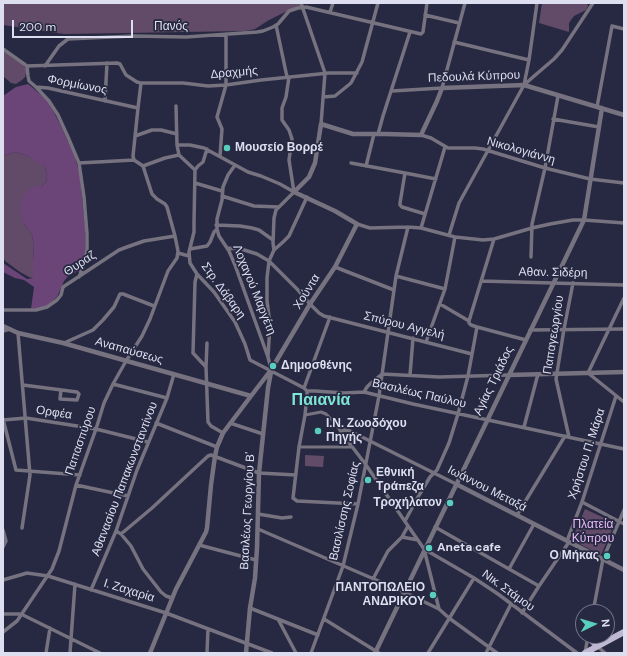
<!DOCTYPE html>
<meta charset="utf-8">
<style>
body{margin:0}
#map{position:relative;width:627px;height:656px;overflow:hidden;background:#272942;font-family:"DM Sans",sans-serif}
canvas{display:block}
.frame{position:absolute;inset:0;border:4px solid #dddff0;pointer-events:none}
.north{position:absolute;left:575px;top:604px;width:40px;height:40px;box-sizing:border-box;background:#272942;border:1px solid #707288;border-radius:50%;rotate:85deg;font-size:11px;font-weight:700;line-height:16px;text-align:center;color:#dddff0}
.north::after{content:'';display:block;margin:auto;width:14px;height:18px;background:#59cebe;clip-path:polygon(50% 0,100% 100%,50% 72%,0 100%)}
.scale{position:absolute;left:12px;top:20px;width:121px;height:18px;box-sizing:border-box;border:2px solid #dddff0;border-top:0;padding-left:5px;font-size:12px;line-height:14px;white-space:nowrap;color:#dddff0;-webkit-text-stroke:3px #272942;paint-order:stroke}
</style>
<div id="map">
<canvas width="627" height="656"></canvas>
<div class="frame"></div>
<div class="north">N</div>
<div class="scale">200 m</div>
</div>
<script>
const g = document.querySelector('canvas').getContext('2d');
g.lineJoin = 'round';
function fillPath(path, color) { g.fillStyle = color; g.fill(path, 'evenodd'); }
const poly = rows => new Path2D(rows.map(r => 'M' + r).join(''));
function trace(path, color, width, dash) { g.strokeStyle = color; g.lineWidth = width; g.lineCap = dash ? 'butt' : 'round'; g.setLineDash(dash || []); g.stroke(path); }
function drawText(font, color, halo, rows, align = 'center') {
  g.font = font + ' "DM Sans",sans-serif'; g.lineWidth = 3.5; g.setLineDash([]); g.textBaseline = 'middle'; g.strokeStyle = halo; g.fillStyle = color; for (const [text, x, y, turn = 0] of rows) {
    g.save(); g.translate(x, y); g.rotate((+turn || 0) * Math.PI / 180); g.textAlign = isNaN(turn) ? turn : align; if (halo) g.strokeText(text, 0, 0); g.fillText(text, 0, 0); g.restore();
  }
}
const green = poly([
 [3,3,300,3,301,6,287,11,269,20,255,29,245,31,64,34,3,25],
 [542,3,587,3,588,6,586,10,574,16,571,20,569,23,569,32,539,23],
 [3,51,23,65,26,68,26,73,25,77,22,80,16,84,11,83,3,76],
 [15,152,28,156,39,162,45,167,47,176,46,182,41,187,24,224,32,235,34,245,33,260,33,278,29,277,20,272,5,261,3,257,3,156],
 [305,455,324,456,323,467,305,466],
 [585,509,615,523,601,555,572,540]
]);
const forest = poly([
 [28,84,33,88,48,101,60,124,75,157,80,176,85,226,85,251,80,271,70,274,64,281,57,297,48,305,41,308,31,309,34,287,24,280,15,278,3,272,3,263,27,279,33,278,33,260,34,245,32,235,24,224,19,210,25,193,34,186,41,187,46,182,47,176,45,167,28,156,15,152,3,156,3,96,16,87]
]);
const pedestrian = poly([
 [305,415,321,412,326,414,335,423,341,432],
 [299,447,352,447]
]);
const minor = poly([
 [301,3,325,73,321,124],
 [330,12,333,3],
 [425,15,459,23],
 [276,25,287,77],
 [454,42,529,60],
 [3,49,27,66],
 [27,66,117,63,120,64,126,75,137,82,141,83,183,83,208,86,226,85,261,80,329,73,357,73],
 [27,66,28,76,29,81,36,87,48,88,138,108],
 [45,66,59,46,68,39,133,36,186,37,257,32,263,31,273,27,278,24,289,11,298,8,306,7,421,34,423,32,427,3],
 [289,77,286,97,282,108,282,120,289,130,292,139,289,160,294,192],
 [524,85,529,60,537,3],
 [36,87,49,101,58,115,68,137,79,163,84,197,87,234,87,250,83,267,79,277],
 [392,91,442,88,465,3],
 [323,97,335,96,351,83,362,62,378,3],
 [105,101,107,63],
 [176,106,177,145,179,155,195,170,194,222,194,232,189,252,190,263,197,274,214,292,235,322,245,344,250,360,304,388,307,391],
 [597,107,612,26,624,29],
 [553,119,599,127],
 [378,134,383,116,410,32],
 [421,135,431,138,448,148,475,148,483,149,545,168,590,179,624,183],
 [135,136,152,130,161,130,177,134],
 [177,145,190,145,204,148,248,172,261,176,280,184,294,192],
 [220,156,222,129,217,117,226,85,226,34],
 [79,163,134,160],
 [351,163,405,173,436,179],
 [235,165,228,175,223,187,222,200,217,219,217,229,219,236,229,251,235,265,268,357],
 [143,166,165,158,179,155],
 [366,166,374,134],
 [195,170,198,166,203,162,207,149],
 [405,173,400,203,400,205,402,207,425,214],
 [195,183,222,191],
 [222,196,254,206,279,207,294,192],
 [357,224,370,228,408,227,421,228,455,237,483,240,494,239,532,228,550,224,573,220,584,220,624,223],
 [216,225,240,226,252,228,259,230,273,240],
 [421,228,445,147],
 [449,235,459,203,524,85,533,77,554,59,562,50,593,3],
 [227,248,241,249,257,254,269,261,298,290,310,304,319,313,324,316,472,354],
 [190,249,207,246,210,242,214,232,217,229],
 [274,250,273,243,274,218,276,210,279,207],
 [178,253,189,256],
 [531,257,532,224,545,168,558,96],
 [335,267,394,290],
 [197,274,195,282,193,353,206,367],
 [396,276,445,289],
 [481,281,624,285],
 [624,298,588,373,624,402],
 [440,304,469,321,469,323,471,325,477,327,526,340],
 [3,310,36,310,47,307,57,300,61,295,63,287,119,250,127,247,144,241,175,236],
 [469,321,494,239],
 [530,330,624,329],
 [3,331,10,329],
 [18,333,30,475,22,528],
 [426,342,445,289,455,237],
 [64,343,93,330,103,320,114,307,120,294,123,294,154,306],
 [207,343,206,367,208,422,211,426,223,433],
 [271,369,268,357,270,324,267,301,267,278,269,261,274,250,283,242,289,236,307,197],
 [410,375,413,338],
 [113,384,167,398],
 [23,385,77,392,79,394,77,400,60,399,61,390],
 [304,388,330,317],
 [307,391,315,391,344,393,364,392,413,404,624,449],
 [307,391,307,395,305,415,299,447,293,498,297,501,358,504],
 [364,392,367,387,371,383,382,374,439,377,509,375],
 [3,419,16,470,80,475],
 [3,420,26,418,96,429,148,442],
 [156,423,217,447],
 [230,423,263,434],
 [524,427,538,374],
 [569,437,556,379,564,329,573,283],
 [76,485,128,496],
 [582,502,624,524],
 [258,514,282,518,291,517],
 [517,515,565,436],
 [405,521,418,497,430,477,437,470,449,443,458,414,468,376,477,327],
 [435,527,539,586],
 [258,529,404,592,439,609,449,618,497,653],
 [3,530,6,541,3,547],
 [116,531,121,534,152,508,208,456,211,455,259,473,296,475],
 [121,534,131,546,143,569,161,592,166,596,172,598],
 [402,537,418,540],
 [567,541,582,502,616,396],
 [199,545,256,560],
 [424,549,474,578,498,594,577,653],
 [509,569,534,524],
 [373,579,388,551,402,537,408,526],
 [3,580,27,573,48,576,166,613,272,653],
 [91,590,116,531,137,470,167,398,174,374],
 [250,608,318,635],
 [439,609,424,549,366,465,341,432,344,430,350,431,456,484],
 [593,612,603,559,624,510],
 [522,613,539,586,569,542],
 [3,614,21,614,100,653],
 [278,619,296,653],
 [324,619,379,653],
 [3,632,17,621,52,569,59,551,76,485,96,429,104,403,113,384,126,361,142,336,150,319,168,271,177,258,178,251,175,236,167,207,165,204,157,199,152,194,143,166,134,160,133,156,138,108,141,83],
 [597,646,605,653],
 [46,653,50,628],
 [70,653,75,584],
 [207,653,208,629],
 [311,653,343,566,358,504,379,396,396,276,408,227],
 [428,653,474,578],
 [486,653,511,604],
 [585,653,588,636]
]);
const tertiary = poly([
 [3,326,18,333,63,343,251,396],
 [509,375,624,372],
 [456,484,624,570],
 [150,653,176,589,206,532,207,528,211,485,215,456,217,447,223,433,251,396,271,370,310,304,335,267,357,224,335,211,294,192,309,177,315,163,321,124,353,134,385,134,421,135,437,101,442,88,524,85,624,115],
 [246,653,250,608,255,578,257,548,259,473,268,388,271,372],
 [375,653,584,220,602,108]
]);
const primary = poly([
 [588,637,597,646],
 [585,653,624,632]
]);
const markers = [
 [227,148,4,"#59cebe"],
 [273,366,4,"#59cebe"],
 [318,431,4,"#59cebe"],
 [368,480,4,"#59cebe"],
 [450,503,4,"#59cebe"],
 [429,548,4,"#59cebe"],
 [607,556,4,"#59cebe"],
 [433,595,4,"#59cebe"]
];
const streetNames = [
 ["Πανός",171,27],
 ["Δραχμής",234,73,-5],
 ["Πεδουλά Κύπρου",474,77,-2],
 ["Φορμίωνος",77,85,11],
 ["Νικολογιάννη",521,151,16],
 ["Θυραζ",80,264,-33],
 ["Αθαν. Σιδέρη",553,273,1],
 ["Λοχαγού Μαργέτη",254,290,68],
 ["Στρ. Δάβαρη",223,291,54],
 ["Χούντα",307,292,-58],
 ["Σπύρου Αγγελή",404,326,14],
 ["Παπαγεωργίου",554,335,-81],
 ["Αναπαύσεως",129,351,16],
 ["Αγίας Τριάδος",494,381,-64],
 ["Βασιλέως Παύλου",419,394,13],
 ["Ορφέα",54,413,9],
 ["Παπασπύρου",81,441,-71],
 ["Χρήστου Π. Μάρα",587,454,-72],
 ["Αθανασίου Παπακωνσταντίνου",125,479,-69],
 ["Ιωάννου Μεταξά",487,489,27],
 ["Βασιλέως Γεωργίου Β'",248,511,-87],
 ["Βασιλίσσης Σοφίας",345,511,-77],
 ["Ι. Ζαχαρία",129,591,17],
 ["Νικ. Στάμου",508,591,36]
];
const poiNames = [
 ["Μουσείο Βορρέ",235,148],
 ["Δημοσθένης",281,366],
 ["Ι.Ν. Ζωοδόχου",326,424],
 ["Πηγής",326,438],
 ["Εθνική",376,473],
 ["Τράπεζα",376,487],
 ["Τροχήλατον",442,503,"right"],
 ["Aneta cafe",437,548],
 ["Ο Μήκας",599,556,"right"],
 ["ΠΑΝΤΟΠΩΛΕΙΟ",425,588,"right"],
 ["ΑΝΔΡΙΚΟΥ",425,602,"right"]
];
const parkNames = [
 ["Πλατεία",593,525],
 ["Κύπρου",593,539]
];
const districtNames = [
 ["Παιανία",321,401]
];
fillPath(green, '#624b69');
fillPath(forest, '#6b4577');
trace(pedestrian, '#76727f', 3);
trace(minor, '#76727f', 3.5);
trace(tertiary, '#76727f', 4.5);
trace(primary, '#bfb8d2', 6);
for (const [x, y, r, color] of markers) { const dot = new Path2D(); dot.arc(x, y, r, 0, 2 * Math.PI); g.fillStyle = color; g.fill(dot); trace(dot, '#272942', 1.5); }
drawText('12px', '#dddff0', '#272942', streetNames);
drawText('bold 12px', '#dddff0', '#272942', poiNames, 'left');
drawText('12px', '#eabbf8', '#272942', parkNames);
drawText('bold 16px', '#7ee6d6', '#272942', districtNames);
</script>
